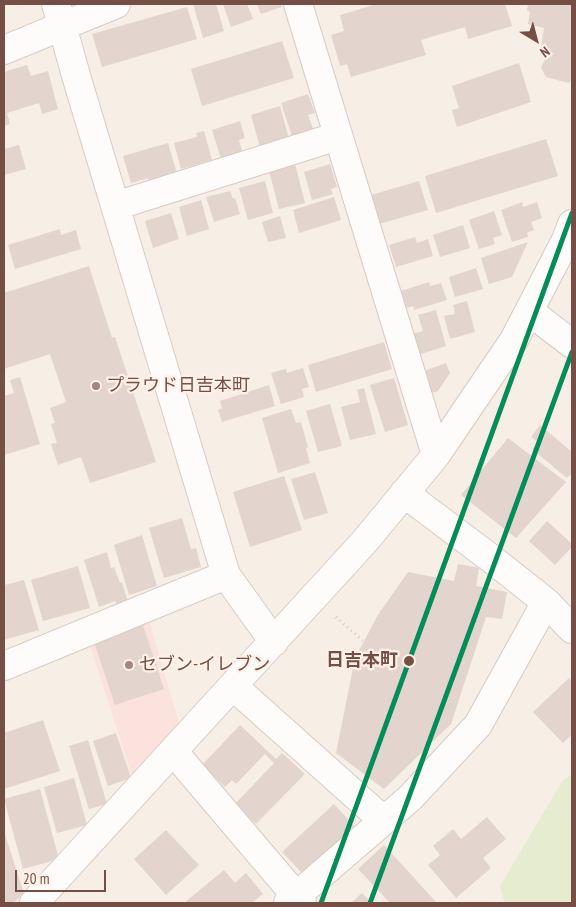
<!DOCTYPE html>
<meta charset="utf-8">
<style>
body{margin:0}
#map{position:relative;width:576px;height:907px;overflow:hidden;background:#f7eee6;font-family:"PT Sans Narrow",sans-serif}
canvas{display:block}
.frame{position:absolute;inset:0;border:5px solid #754f46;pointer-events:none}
.north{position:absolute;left:511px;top:15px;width:50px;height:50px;-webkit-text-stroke:4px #fff1e7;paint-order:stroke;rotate:143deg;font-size:14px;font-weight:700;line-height:20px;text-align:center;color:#754f46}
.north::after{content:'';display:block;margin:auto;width:18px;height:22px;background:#754f46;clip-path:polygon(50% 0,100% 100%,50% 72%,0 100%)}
.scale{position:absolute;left:15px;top:870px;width:91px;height:22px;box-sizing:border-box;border:2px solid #754f46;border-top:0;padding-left:6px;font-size:15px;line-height:18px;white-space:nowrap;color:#754f46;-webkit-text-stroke:4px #fff1e7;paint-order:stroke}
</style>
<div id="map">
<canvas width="576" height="907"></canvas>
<div class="frame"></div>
<div class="north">N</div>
<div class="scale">20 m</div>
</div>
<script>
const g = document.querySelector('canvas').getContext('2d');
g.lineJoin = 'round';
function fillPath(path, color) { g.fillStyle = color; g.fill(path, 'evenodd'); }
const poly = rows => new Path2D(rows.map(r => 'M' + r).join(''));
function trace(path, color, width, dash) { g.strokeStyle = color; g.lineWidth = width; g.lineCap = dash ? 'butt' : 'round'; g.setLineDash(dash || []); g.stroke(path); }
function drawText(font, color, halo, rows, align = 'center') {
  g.font = font + ' "PT Sans Narrow","Noto Sans JP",sans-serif'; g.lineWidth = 4.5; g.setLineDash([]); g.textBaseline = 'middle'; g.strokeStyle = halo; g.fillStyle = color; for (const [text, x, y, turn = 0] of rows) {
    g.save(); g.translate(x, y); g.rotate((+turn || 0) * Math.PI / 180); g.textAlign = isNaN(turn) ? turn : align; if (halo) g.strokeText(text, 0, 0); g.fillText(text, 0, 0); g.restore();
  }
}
const commercial = poly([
 [148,617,180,726,133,779,88,640]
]);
const green = poly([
 [572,775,572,903,505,903,500,886,563,780]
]);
const building = poly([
 [193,4,216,4,224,31,203,38],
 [223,4,247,4,253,19,231,27],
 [257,4,281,4,282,7,261,14],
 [377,4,505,4,512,26,468,39,465,27,421,40,426,55,351,77,347,64,340,66,331,35,344,31,340,15],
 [528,4,572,4,572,79,569,83,546,77,541,68,545,59,540,54,544,28,528,24,530,12,527,10],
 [187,7,197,39,102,67,92,34],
 [282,41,294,78,202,106,191,69],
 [519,63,531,102,457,127,452,110,459,108,452,86],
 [27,65,31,76,48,71,58,109,42,114,39,103,7,113,10,124,4,126,4,72],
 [308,94,315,113,308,115,315,134,294,142,281,103],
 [280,106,290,143,261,151,251,115],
 [240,121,245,138,239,140,243,155,222,162,212,130],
 [204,131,212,160,181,169,174,143,197,137,196,133],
 [546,139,558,176,436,213,425,176],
 [168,143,178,177,150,186,148,178,131,183,123,156],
 [19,145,26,169,4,175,4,149],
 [295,164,305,203,279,209,269,171],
 [330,164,337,187,331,189,333,194,312,200,304,172],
 [265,181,273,213,248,220,239,188],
 [419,181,428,210,379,224,371,195],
 [230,191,233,199,235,198,240,214,214,222,206,197],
 [334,197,341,220,299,233,293,210],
 [201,200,209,229,187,236,179,207],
 [522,202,523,207,537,202,542,218,531,222,534,230,527,233,528,237,512,242,501,210],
 [494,211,502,235,493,238,495,244,479,249,469,220],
 [171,213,179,239,153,248,145,221],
 [280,216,286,238,268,242,262,222],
 [463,225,470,248,440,257,433,235],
 [60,229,61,235,76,230,81,249,15,269,8,245],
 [415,237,417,243,428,239,433,256,396,267,389,245],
 [528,242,512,277,489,284,481,258],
 [89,266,112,338,115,337,156,462,90,483,81,457,58,465,51,444,57,443,51,424,55,423,50,408,66,402,50,354,4,369,4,293],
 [476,268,483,289,455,297,449,277],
 [429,282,430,286,441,283,447,300,414,310,413,306,407,308,401,291],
 [467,301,475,332,450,339,444,316,455,314,453,305],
 [436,310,446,346,418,355,412,334,423,331,418,315],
 [384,342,392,369,316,392,308,365],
 [446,363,450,373,438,391,431,393,424,371],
 [303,368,309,387,302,389,304,397,281,404,271,373,286,369,287,373],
 [20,377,40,444,4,455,4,396,14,393,10,380],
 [394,378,408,425,385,432,370,385],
 [269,385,275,406,222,422,218,410,222,408,220,401],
 [364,388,376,434,350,440,341,407,360,402,357,390],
 [330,404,342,446,318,452,306,411],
 [291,409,296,423,301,422,308,447,306,448,310,463,278,473,262,418],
 [540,425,572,452,572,473,567,478,532,449,538,442,531,437],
 [508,438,566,482,516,538,461,495],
 [315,472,328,513,304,520,291,479],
 [284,476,302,530,250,547,233,492],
 [182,518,191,549,196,548,201,567,164,578,149,528],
 [547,521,572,544,572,547,555,565,529,541],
 [142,535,157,586,129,595,114,545],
 [107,552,111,568,114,567,120,583,122,582,128,602,117,605,115,601,99,607,84,560],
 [458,564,479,568,476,586,507,592,502,619,486,617,451,724,384,789,336,753,355,658,379,613,408,572,454,581],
 [78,566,90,608,43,621,31,580],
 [24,580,39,630,4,640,4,585],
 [143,625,164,689,115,705,94,642],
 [569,678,572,682,572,734,563,743,533,712],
 [43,720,60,771,4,789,4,740,6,739,4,733],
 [240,725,276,759,282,753,305,774,256,824,235,804,274,763,265,754,236,784,232,780,225,787,202,765],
 [116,733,131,778,108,786,93,741],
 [88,740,107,804,89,809,69,746],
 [74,778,87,825,57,833,44,787],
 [40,789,59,859,23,869,4,799],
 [334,804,354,826,303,874,282,852],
 [487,817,506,839,483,858,491,868,456,898,428,865,440,855,433,846,453,829,461,839],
 [166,830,199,865,166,895,134,859],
 [4,831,24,894,13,903,4,903],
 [384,845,437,903,390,903,358,869],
 [224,870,235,883,246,873,263,894,252,903,184,903],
 [362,893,372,903,351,903]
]);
const path = poly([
 [336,617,364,642]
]);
const minor = poly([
 [56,4,77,79,226,575,274,642],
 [298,4,436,455],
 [4,50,116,4],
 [115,206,338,136],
 [529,311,572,344],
 [546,602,572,629],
 [4,666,226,575],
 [233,686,383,820],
 [173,751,302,903],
 [34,903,365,541,436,455,514,340,566,240,572,224],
 [288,903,410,798,478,725,546,602,493,560,404,493]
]);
const metro1 = poly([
 [321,903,572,213],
 [370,903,572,352]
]);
const markers = [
 [96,386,5,"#a2877e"],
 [409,661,6,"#754f46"],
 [129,665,5,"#a2877e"]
];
const poiNames = [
 ["プラウド日吉本町",106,386],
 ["セブン-イレブン",139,665]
];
const stopNames = [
 ["日吉本町",398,661]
];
fillPath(commercial, '#fbe2dc');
fillPath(green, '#e5ecd0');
fillPath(building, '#e3d4ce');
trace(minor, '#d8cac4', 30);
trace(path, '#d7ccc8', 3, [1, 4]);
trace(minor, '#fefcfb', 28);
trace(metro1, '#048d58', 5);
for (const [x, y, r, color] of markers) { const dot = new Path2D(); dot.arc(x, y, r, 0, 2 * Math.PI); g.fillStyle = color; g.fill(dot); trace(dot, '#fff1e7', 2); }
drawText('18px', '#754f46', '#fff1e7', poiNames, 'left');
drawText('bold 18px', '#754f46', '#fff1e7', stopNames, 'right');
</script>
